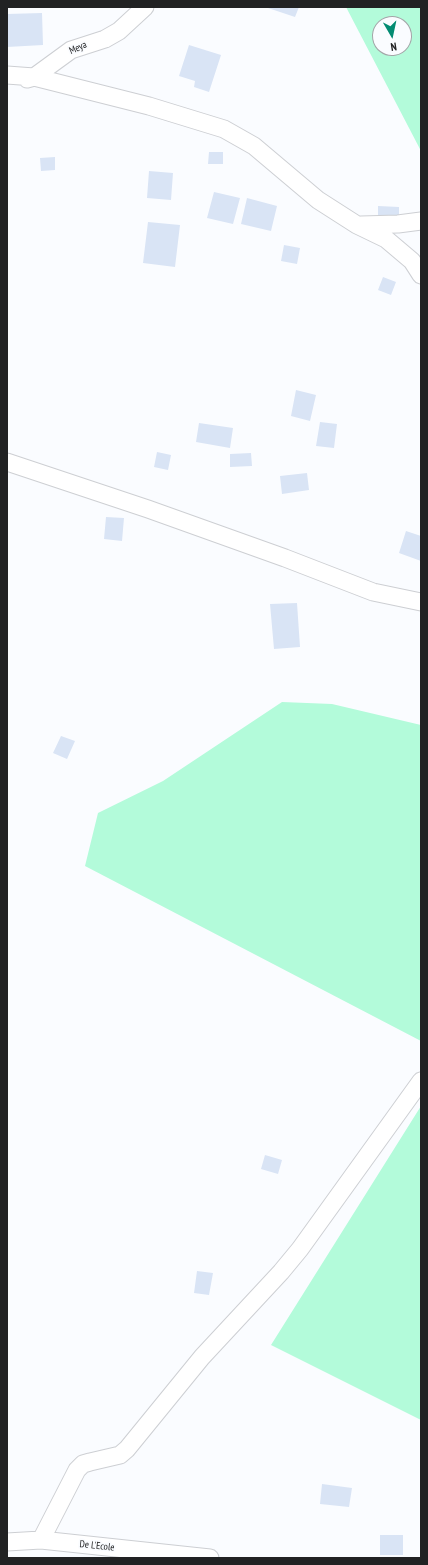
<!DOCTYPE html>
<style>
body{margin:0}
#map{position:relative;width:428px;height:1565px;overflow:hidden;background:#fafcff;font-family:"PT Sans Narrow",sans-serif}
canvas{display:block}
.frame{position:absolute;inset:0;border:8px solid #212223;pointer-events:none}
.north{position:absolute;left:372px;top:16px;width:40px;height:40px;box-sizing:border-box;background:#fafcff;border:1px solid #a3a5a7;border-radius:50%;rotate:171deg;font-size:11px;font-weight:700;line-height:16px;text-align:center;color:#212223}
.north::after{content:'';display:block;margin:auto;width:14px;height:18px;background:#038b72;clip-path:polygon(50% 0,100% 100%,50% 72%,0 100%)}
</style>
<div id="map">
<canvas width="428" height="1565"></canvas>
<div class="frame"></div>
<div class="north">N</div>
</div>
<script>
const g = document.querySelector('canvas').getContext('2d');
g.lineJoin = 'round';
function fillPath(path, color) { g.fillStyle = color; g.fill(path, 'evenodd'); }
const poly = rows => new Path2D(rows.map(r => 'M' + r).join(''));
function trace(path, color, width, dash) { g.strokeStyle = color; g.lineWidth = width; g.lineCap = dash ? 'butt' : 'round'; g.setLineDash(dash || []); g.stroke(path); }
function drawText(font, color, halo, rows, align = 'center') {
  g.font = font + ' "PT Sans Narrow",sans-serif'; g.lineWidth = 3.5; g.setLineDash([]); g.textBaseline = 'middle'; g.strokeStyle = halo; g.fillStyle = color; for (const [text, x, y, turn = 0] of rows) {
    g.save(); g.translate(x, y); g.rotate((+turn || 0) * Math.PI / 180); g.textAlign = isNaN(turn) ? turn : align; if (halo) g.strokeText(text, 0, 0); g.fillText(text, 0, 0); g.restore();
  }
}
const green = poly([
 [346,7,421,7,421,151],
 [380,24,404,24,404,48,380,48],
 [282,702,332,704,421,725,421,1041,85,866,98,813,163,781],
 [421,1106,421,1420,271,1345]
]);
const building = poly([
 [265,7,299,7,295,17],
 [42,13,43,45,7,47,7,14],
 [189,45,221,55,209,92,194,87,195,81,179,76],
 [209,152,223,152,223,164,208,164],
 [55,157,55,170,41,171,40,158],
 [149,171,173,173,171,200,147,198],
 [214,192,240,198,233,224,207,218],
 [247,198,277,206,271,231,241,224],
 [378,206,399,207,399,220,378,219],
 [148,222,180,225,175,267,143,263],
 [284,245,300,248,297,264,281,261],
 [383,277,396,282,391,295,378,290],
 [296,390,316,395,310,421,291,416],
 [320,422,337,424,334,448,316,446],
 [199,423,233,428,230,448,196,442],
 [157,452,171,455,168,470,154,467],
 [251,453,252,466,230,467,230,454],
 [307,473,309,490,282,494,280,476],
 [106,517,124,518,122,541,104,539],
 [406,531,421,536,421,561,399,553],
 [297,603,300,647,274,649,270,604],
 [61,736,75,741,67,759,53,753],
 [265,1155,282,1160,278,1174,261,1169],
 [197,1271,213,1273,209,1295,194,1293],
 [322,1484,352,1488,349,1507,320,1504],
 [380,1535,403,1535,403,1555,380,1555]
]);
const street = poly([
 [7,75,34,77,149,106,224,129,254,146,318,200,357,225,386,239,412,261,421,275],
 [27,79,34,77,71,50,105,39,119,31,145,7],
 [361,225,398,224,421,221],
 [7,462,148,509,285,558,373,592,421,602],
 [41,1540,77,1470,83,1464,90,1462,120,1455,127,1449,202,1357,281,1272,300,1249,421,1081],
 [7,1542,41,1540,210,1558]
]);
const streetNames = [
 ["Meya",78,48,-24],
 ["De L'Ecole",97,1546,6]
];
fillPath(green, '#b3fbda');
fillPath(building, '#d9e4f5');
trace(street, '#cdcfd3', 19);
trace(street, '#fff', 17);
drawText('10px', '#212223', '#fafcff', streetNames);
</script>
